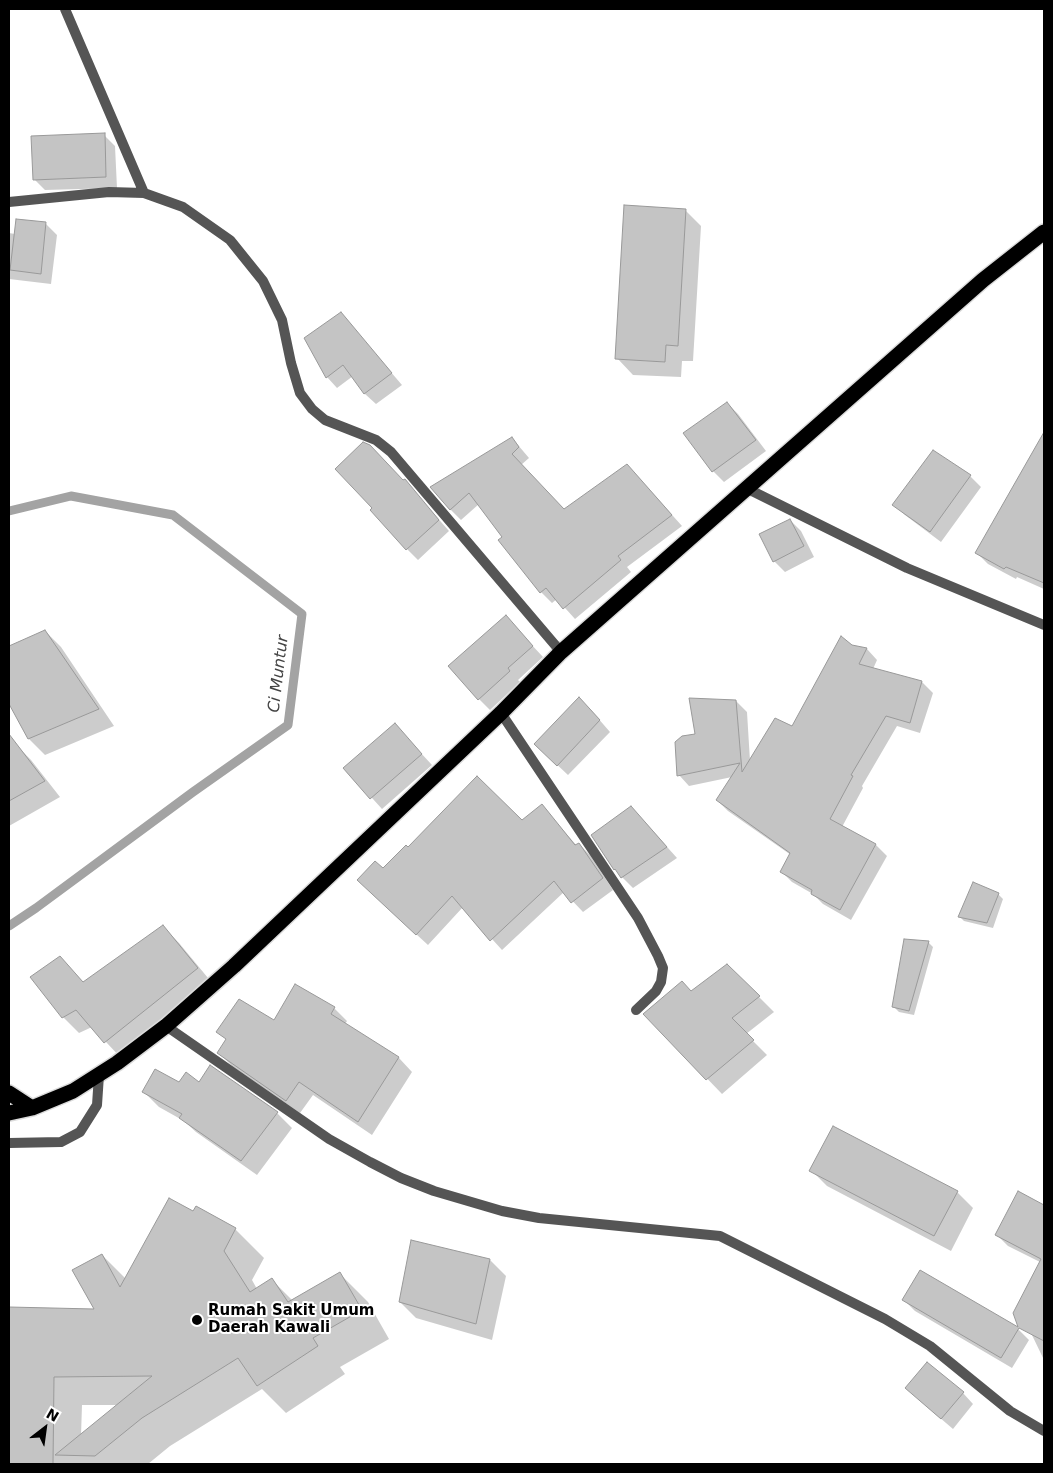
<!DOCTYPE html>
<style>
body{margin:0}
#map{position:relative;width:1053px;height:1473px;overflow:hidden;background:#fff;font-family:"DejaVu Sans",sans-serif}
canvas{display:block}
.frame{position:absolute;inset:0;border:10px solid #000;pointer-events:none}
.north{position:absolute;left:20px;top:1403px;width:50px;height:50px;-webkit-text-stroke:4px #fff;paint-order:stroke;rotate:30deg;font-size:14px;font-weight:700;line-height:20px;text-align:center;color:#000}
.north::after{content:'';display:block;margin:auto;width:18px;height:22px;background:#000;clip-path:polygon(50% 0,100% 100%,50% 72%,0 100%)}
</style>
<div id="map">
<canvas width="1053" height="1473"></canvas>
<div class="frame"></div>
<div class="north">N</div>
</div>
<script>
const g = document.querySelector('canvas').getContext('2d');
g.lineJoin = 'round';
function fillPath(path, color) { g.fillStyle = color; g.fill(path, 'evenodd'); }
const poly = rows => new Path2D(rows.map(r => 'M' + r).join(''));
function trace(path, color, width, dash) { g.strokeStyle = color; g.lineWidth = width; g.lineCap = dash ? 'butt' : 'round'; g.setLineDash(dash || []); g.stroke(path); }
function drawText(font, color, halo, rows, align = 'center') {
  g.font = font + ' "DejaVu Sans",sans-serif'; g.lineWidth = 4; g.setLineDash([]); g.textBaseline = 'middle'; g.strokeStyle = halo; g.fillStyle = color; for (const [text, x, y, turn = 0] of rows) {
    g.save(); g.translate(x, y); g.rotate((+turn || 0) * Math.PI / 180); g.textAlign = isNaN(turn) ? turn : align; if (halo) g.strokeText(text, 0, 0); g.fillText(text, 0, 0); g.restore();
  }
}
const shadow = poly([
 [104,135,115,146,117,188,45,190,34,179],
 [685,210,701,226,693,361,682,361,681,377,633,375,617,358],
 [46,224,57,235,51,284,9,279,9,233,15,234],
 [341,314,402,385,376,404,365,394,353,376,337,388,327,377],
 [727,403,738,414,766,451,724,482,713,471,685,434],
 [512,438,529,458,521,465,564,510,638,477,682,526,627,567,631,572,575,619,557,599,552,603,541,592,500,540,504,537,479,504,461,520,450,509],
 [1033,454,1044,460,1044,589,1017,577,1016,579,988,564,977,553],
 [970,476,981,487,941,542,905,515,894,504],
 [405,481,449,531,418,560,407,549,374,508],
 [790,520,801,531,814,557,785,572,774,561],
 [516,628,543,657,518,680,520,682,490,710,479,699],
 [45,631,61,647,114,726,45,755,29,739,9,701,9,648],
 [852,646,867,649,877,660,873,669,922,682,933,693,920,733,897,726,862,786,863,788,842,827,876,845,887,856,851,920,823,904,813,894,792,882,782,872,791,855,728,811,717,800,732,777,689,786,679,775,697,735,736,701,747,712,750,761,792,728],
 [590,709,610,732,568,775,535,744],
 [395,725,432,765,382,809,345,768],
 [15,744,31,760,60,797,9,826,9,748],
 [542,806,577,846,579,844,590,855,613,890,583,912,564,892,502,950,463,907,428,945,369,891,383,870,408,849,521,822],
 [642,819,677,858,633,888,622,877],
 [998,894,1003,899,993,928,964,921,959,916],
 [163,927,179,943,213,984,121,1058,92,1027,79,1033,63,1017,60,958,84,983],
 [928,942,933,947,914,1015,899,1012,894,1007],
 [727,965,774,1012,746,1034,767,1055,722,1094,645,1014,692,992],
 [334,1008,347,1021,345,1024,399,1058,412,1072,372,1135,313,1095,300,1113,232,1066,219,1053,227,1040,222,1035],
 [180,1083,199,1084,277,1113,292,1128,257,1175,196,1132,184,1121,159,1107,144,1092],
 [811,1170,957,1192,973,1208,951,1251,827,1186],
 [1018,1193,1044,1206,1044,1264,1008,1246,997,1235],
 [197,1208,235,1229,264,1258,252,1280,257,1289,272,1280,293,1301,340,1274,368,1302,389,1339,340,1367,345,1374,286,1413,262,1389,170,1446,148,1464,9,1464,9,1309,96,1310,102,1255,126,1279,194,1213],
 [82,1405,119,1405,81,1436],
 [490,1260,506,1276,492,1340,416,1318,400,1302],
 [1027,1287,1044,1296,1044,1360,1018,1306],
 [904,1300,1018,1329,1029,1340,1012,1368,915,1311],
 [963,1393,973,1404,953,1429,918,1399]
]);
const stream = poly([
 [9,511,71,496,173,515,302,614,288,725,193,792,36,908,9,926]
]);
const building = poly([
 [105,133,106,177,33,180,31,136,105,133],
 [624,205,686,209,678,346,666,345,665,362,615,359,624,205],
 [16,219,46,222,41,274,10,270,16,219],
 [341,312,392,373,364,394,343,365,326,378,304,338,341,312],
 [727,402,756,440,712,472,683,433,727,402],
 [1044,432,1044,583,1006,567,1004,569,975,553,1044,432],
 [512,437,519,447,512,454,564,509,627,464,672,515,618,556,621,560,563,609,546,588,540,593,498,540,502,537,469,493,450,510,430,487,512,437],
 [363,442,370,445,403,480,405,479,439,520,406,550,370,510,372,508,335,469,363,442],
 [933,450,971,475,930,532,892,505,933,450],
 [790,519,804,546,773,562,759,534,790,519],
 [506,615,533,646,508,668,510,671,478,700,448,666,506,615],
 [45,630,99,709,28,739,9,704,9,646,45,630],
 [841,636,852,645,867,648,859,664,922,681,910,723,886,716,851,775,853,776,830,819,876,844,840,910,811,894,812,890,780,872,790,853,716,800,740,763,677,776,675,742,682,736,695,734,689,698,736,700,742,772,775,718,792,726,841,636],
 [579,697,600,720,557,766,534,744,579,697],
 [395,723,422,754,370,799,343,768,395,723],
 [9,734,45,781,9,801,9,734],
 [477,776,522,820,542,804,575,845,579,843,603,878,571,903,554,881,490,941,452,896,416,935,357,880,375,861,383,868,406,845,408,847,477,776],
 [631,806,667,847,621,878,615,869,614,870,591,835,631,806],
 [973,882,999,893,987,923,958,917,973,882],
 [163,925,198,968,104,1043,76,1010,62,1018,30,977,60,956,83,982,163,925],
 [904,939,929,941,909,1011,892,1007,904,939],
 [727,964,760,996,732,1018,754,1040,706,1080,643,1014,682,981,691,991,727,964],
 [295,984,335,1007,331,1014,399,1057,358,1122,299,1082,286,1101,217,1053,226,1039,216,1032,239,999,274,1020,295,984],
 [210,1065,278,1112,241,1161,179,1118,182,1114,142,1092,155,1069,179,1082,186,1072,199,1082,210,1065],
 [833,1126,958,1191,934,1236,809,1171,833,1126],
 [1018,1191,1044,1205,1044,1341,1019,1328,1001,1358,902,1300,920,1270,1018,1327,1013,1313,1041,1259,995,1235,1018,1191],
 [169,1198,193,1211,196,1206,236,1228,224,1251,250,1292,272,1278,288,1302,340,1272,362,1310,313,1338,318,1346,257,1386,238,1358,142,1418,95,1456,55,1455,152,1376,54,1377,53,1464,9,1464,9,1307,94,1309,72,1270,102,1254,120,1287,169,1198],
 [411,1240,490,1259,476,1324,399,1302,411,1240],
 [927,1362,964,1392,941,1419,905,1388,927,1362]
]);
const street = poly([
 [65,9,144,193],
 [9,202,109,192,144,193,183,207,230,240,263,281,282,320,291,363,300,393,312,409,325,420,376,440,391,452,561,652],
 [746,488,907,568,1044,625],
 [501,713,638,918,658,956,663,968,661,982,656,991,636,1010],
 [166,1026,329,1139,370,1162,401,1178,434,1191,502,1211,539,1218,720,1236,885,1319,930,1346,1010,1411,1044,1431],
 [9,1143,61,1142,80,1132,97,1105,99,1075]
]);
const highway = poly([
 [9,1093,32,1108],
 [9,1113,32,1108,73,1091,117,1063,166,1026,234,966,501,713,561,652,983,280,1044,232]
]);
const markers = [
 [197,1320,6,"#000"]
];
const poiNames = [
 ["Rumah Sakit Umum",208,1311],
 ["Daerah Kawali",208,1328]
];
const waterNames = [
 ["Ci Muntur",279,674,-83]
];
fillPath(shadow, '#0003');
trace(stream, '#a3a3a3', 9);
fillPath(building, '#c4c4c4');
trace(building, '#999', 1);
trace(highway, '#dbdbdb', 18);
trace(street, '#555', 10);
trace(highway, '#000', 15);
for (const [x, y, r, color] of markers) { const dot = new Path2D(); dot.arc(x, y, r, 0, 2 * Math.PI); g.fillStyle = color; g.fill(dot); trace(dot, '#fff', 2); }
drawText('bold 15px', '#000', '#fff', poiNames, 'left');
drawText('italic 16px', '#444', '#fff', waterNames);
</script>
